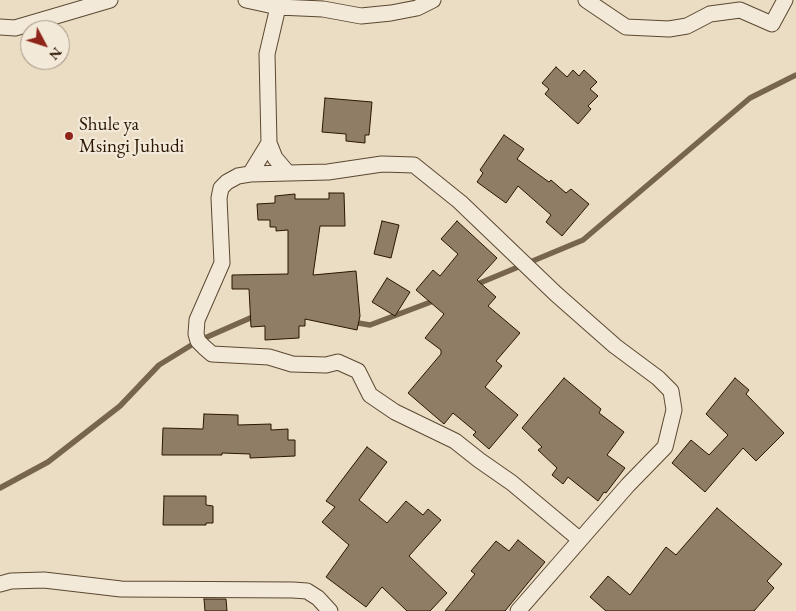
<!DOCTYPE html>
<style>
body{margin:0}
#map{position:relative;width:796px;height:611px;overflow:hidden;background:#ebddc4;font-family:"EB Garamond",serif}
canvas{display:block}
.north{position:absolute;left:20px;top:20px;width:50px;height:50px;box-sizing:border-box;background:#f2e9d9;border:1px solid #a29582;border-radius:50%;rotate:130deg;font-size:14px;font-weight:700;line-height:20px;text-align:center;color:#2b1600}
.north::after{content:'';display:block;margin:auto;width:18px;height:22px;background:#8f2418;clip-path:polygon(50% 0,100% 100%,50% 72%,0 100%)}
</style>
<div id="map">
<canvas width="796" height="611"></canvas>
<div class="north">N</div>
</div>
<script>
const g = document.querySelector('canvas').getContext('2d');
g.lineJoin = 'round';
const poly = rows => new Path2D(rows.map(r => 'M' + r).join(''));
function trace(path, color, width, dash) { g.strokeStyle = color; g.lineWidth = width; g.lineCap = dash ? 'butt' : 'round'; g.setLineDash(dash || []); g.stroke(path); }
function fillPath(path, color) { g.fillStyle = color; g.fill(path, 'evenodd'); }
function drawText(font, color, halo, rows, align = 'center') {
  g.font = font + ' "EB Garamond",serif'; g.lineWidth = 4.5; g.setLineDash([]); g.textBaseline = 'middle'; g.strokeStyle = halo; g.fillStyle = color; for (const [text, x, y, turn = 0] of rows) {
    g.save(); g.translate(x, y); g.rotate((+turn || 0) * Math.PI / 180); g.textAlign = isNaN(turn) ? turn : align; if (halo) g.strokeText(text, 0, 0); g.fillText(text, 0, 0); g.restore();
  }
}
const stream = poly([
 [475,285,583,240,750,98,796,75],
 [352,322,370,325,436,300],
 [0,488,48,462,120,406,159,365,198,341,257,315]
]);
const building = poly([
 [556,67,567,77,573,70,579,76,584,70,597,82,590,89,598,96,588,106,591,109,578,124,545,94,549,89,542,83,556,67],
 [325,98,372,102,369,135,365,135,365,143,346,141,346,134,322,132,325,98],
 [504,135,524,149,517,159,549,182,551,180,566,193,571,189,589,204,562,236,546,222,551,215,518,186,506,203,477,182,483,173,480,170,504,135],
 [329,193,344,193,345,226,320,226,313,275,356,271,360,316,357,330,305,319,305,326,299,326,299,338,265,340,265,326,251,327,249,289,232,289,232,275,288,274,288,230,276,231,276,227,270,227,270,220,258,220,257,204,275,203,275,196,295,194,295,199,329,199,329,193],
 [382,221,399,225,391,258,374,254,382,221],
 [457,221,497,258,477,280,496,297,488,306,520,333,496,361,502,366,485,387,518,415,489,449,473,435,476,432,453,413,444,424,408,393,441,354,441,350,425,338,444,314,416,290,433,270,440,276,458,254,441,239,457,221],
 [387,278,410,292,395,316,372,302,387,278],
 [564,378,601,409,599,413,624,432,607,455,625,468,606,493,604,492,598,501,568,477,563,484,552,475,557,468,538,450,542,447,522,428,564,378],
 [735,378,749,390,746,394,784,433,756,461,743,448,705,492,672,463,691,440,709,455,728,435,706,414,735,378],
 [204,414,238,415,238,425,271,424,271,430,288,429,288,440,295,440,295,456,250,458,250,454,222,453,222,455,162,455,163,428,203,429,204,414],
 [367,447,387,462,359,500,387,523,406,501,423,515,428,509,441,520,409,556,447,593,430,611,407,611,382,587,366,607,326,577,349,545,322,522,335,507,326,501,367,447],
 [164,496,206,496,206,505,213,506,213,523,206,523,206,525,163,525,164,496],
 [717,508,782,564,767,581,774,588,754,611,606,611,590,597,608,576,630,595,666,547,676,555,717,508],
 [518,540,545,562,505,611,445,611,475,574,471,571,496,541,509,551,518,540],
 [204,599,226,599,227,611,205,611,204,599]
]);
const street = poly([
 [246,0,278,7,323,9,361,16,391,13,417,8,433,0],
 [586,0,626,27,669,29,687,26,710,14,740,10,772,24,785,0],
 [278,7,267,54,269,143,275,158,287,172],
 [0,27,15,28,110,0],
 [250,174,269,143],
 [0,584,11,581,44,580,121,589,293,590,307,591,318,598,330,611],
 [518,611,628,485,665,447,674,410,671,391,658,378,615,346,556,294,460,202,414,165,382,164,328,172,250,174,238,176,227,182,221,188,219,198,222,263,197,320,196,334,198,341,205,348,212,354,269,357,292,364,326,365,338,362,358,371,370,395,395,412,455,441,479,460,512,483,579,539]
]);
const markers = [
 [69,136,5,"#8f2418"]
];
const poiNames = [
 ["Shule ya",79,125],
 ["Msingi Juhudi",79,147]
];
trace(stream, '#77654d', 5.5);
fillPath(building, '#8f7d66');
trace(building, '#2b1600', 1);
trace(street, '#5b4831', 17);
trace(street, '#f2e9d9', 15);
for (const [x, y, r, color] of markers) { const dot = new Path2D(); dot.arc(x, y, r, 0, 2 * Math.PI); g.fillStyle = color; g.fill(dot); trace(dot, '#f2e9d9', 2); }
drawText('19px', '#2b1600', '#f2e9d9', poiNames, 'left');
</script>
